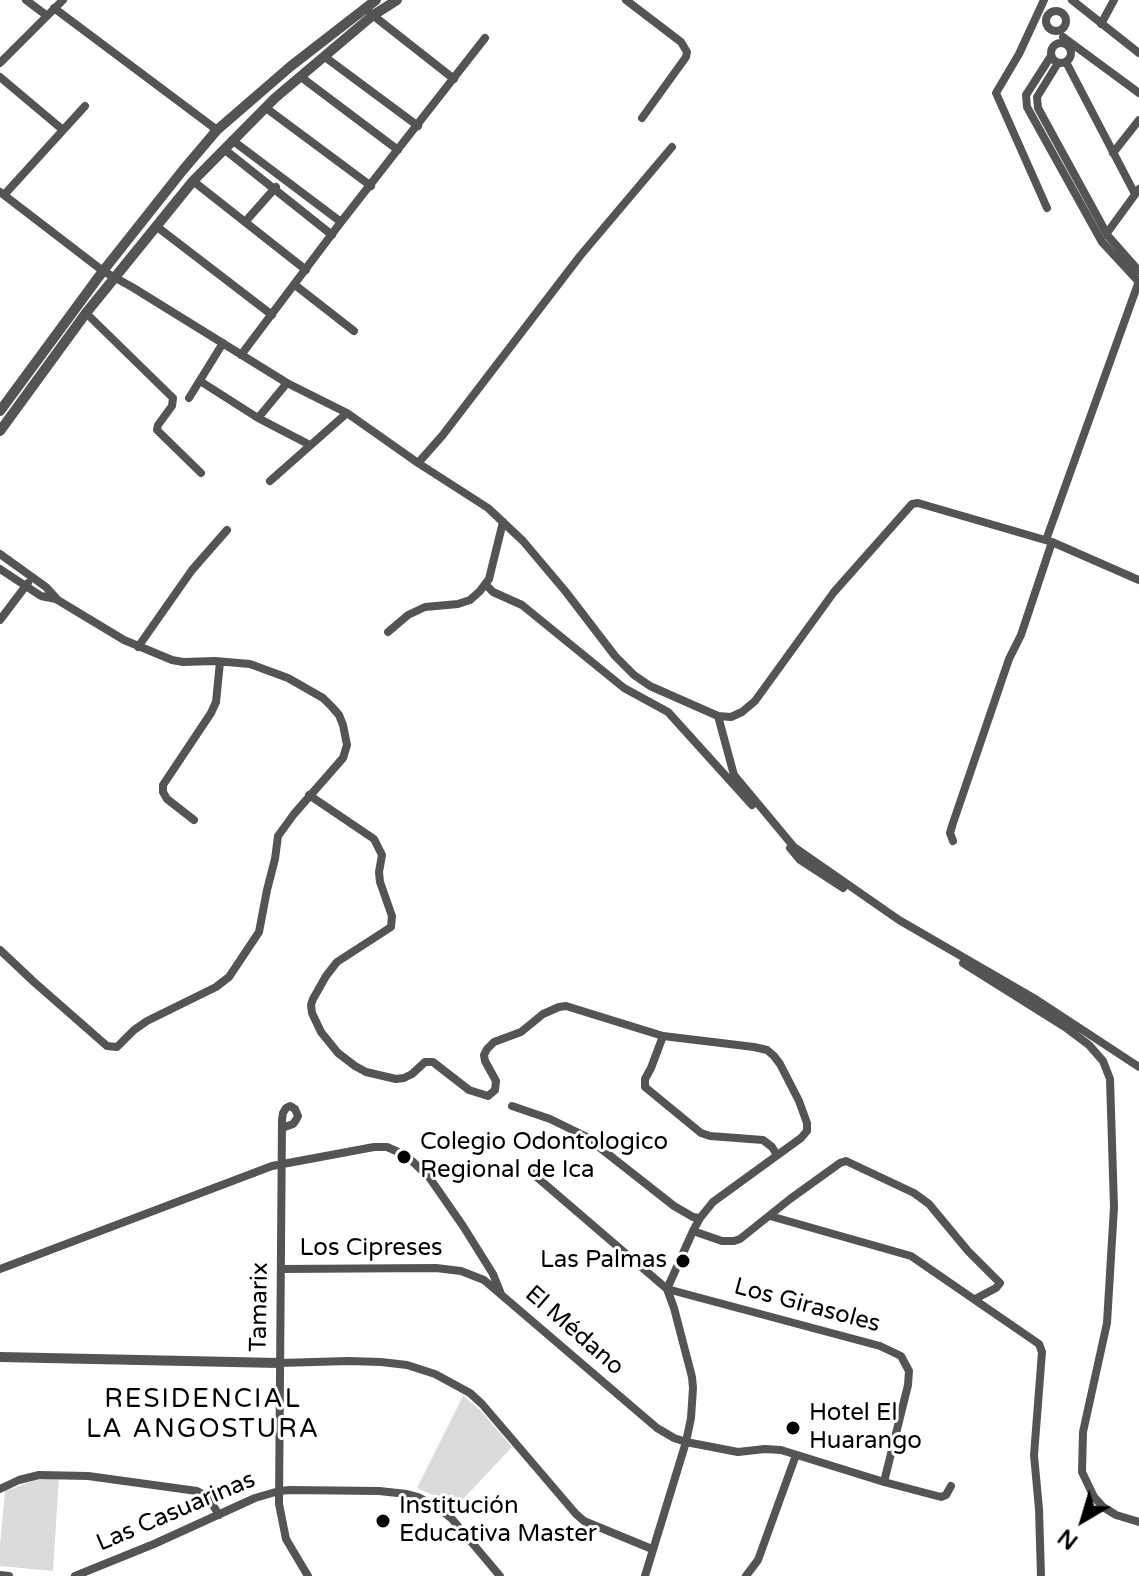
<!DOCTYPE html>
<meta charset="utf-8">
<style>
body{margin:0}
#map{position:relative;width:1139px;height:1576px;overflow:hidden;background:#fff;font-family:"Varela Round",sans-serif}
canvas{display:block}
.north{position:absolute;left:1043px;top:1480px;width:80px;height:80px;-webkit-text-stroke:6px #fff;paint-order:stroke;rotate:218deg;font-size:22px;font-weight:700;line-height:32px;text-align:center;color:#000}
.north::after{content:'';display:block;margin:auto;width:28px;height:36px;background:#000;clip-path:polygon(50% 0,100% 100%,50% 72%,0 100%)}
</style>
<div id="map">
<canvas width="1139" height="1576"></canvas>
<div class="north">N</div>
</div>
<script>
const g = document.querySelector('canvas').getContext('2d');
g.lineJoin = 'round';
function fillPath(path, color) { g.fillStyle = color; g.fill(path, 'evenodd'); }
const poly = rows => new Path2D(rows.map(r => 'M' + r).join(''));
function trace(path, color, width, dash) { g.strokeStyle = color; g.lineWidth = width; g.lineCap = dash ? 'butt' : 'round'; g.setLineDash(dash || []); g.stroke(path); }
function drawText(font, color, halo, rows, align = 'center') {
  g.font = font + ' "Varela Round",sans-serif'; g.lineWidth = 6; g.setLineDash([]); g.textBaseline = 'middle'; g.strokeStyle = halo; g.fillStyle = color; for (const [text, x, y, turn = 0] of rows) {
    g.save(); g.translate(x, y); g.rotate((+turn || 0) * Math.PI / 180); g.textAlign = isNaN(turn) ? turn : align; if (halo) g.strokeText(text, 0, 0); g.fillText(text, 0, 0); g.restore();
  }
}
const green = poly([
 [463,1396,480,1410,512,1447,453,1510,437,1497,417,1488],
 [59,1477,53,1571,0,1566,0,1545,5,1491,33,1481]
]);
const minor = poly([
 [26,0,46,15],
 [626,0,681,42,687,52,686,57,642,118],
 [1044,0,1019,54,996,93,1047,208],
 [1072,0,1139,53],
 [54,8,217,130],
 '1046 21a10 10 0 1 1 20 0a10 10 0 1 1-20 0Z',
 [370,13,454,79],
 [1101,24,1114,0],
 [1063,37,1139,93],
 '1051 53a10 10 0 1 1 20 0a10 10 0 1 1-20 0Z',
 [1051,56,1026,95,1027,107,1102,242,1139,282],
 [325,57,418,126],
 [1066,62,1135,194],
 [0,63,63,0],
 [1058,63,1037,97,1038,108,1108,236,1139,271],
 [0,77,63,130],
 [301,77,398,150],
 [266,108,371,186],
 [232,140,341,222],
 [224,149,332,235],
 [1113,153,1139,120],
 [193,181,306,270],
 [0,192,103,271,132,287,287,383,347,413,418,463,488,508,523,541,566,592,615,656,634,675,650,686,718,716,734,775,794,847,899,920,1037,1000,1139,1067],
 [4,195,85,106],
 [245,222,276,187],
 [156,226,272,315],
 [1107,233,1139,189],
 [295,285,354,331],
 [86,313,173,398,172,406,158,425,157,430,201,473],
 [241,355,341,222,485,38],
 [200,381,258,418,310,445],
 [189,398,223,343],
 [258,418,287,383],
 [418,463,442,436,580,256,672,147],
 [270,481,347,413],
 [1046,540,1139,281],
 [0,554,46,587,56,598],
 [0,569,41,596,56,599,124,640,172,660,183,662,215,661,250,664,288,678,323,698,332,707,339,715,343,725,347,745,343,758,294,814,278,836,275,859,267,890,259,932,229,977,216,987,147,1021,134,1030,117,1047,107,1046,34,982,0,950],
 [485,584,493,592,522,605,624,688,668,712,752,805],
 [0,620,28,583],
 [388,632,408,615,425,607,458,604,470,600,480,591,489,579,503,522],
 [138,647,192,570,227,530],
 [718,716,731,717,742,712,755,701,834,592,912,504,918,503,1052,542],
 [309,795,374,839,382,855,379,872,380,882,392,916,391,927,337,962,326,976,313,999,311,1005,312,1013,321,1032,338,1053,355,1066,366,1072,396,1079,404,1078,412,1074,425,1062,433,1062,469,1090,488,1096,495,1090,496,1081,485,1061,484,1055,487,1049,494,1042,521,1032,543,1014,559,1007,566,1006,663,1036,754,1047,767,1050,774,1056,780,1064,799,1101,807,1123,807,1131,801,1138,713,1202,700,1218,693,1231,667,1289,880,1346,901,1356,909,1371,908,1385,884,1482],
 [194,820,167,799,163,792,163,785,211,713,216,702,220,662],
 [953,841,950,833,953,823,1009,659,1021,635,1052,542,1139,580],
 [790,848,800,860,843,888],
 [963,963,1065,1027,1089,1045,1103,1061,1110,1079,1114,1207,1107,1323,1083,1432,1082,1472,1094,1497,1103,1507,1116,1515,1139,1522],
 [663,1036,651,1068,645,1079,645,1087,701,1133,710,1136,763,1140,772,1147,777,1155],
 [512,1106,550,1119,585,1136,674,1206,693,1217,700,1218],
 [282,1128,293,1124,296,1120,298,1116,295,1109,290,1106,286,1108,283,1113,282,1120,279,1504,286,1539,308,1576],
 [532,1173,667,1289,674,1308,692,1377,693,1388,691,1418,686,1442,645,1576],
 [770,1216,911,1256,1039,1344,1042,1352,1034,1455,1039,1509,1041,1576],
 [693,1231,722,1241,734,1241,740,1239,790,1199,840,1163,846,1161,914,1193,929,1204,968,1251,1000,1283,996,1288,975,1299],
 [0,1269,272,1166,374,1147,387,1147,403,1154,411,1160,429,1177,463,1226,493,1274,501,1294],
 [281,1269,436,1268,461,1271,484,1280,657,1428,674,1438,686,1442,738,1452,765,1449,781,1450,884,1482,941,1497,946,1495,951,1486],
 [279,1363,349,1361,381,1362,407,1365,435,1374,470,1393,482,1404,576,1514,584,1521,652,1549],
 [0,1489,19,1480,39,1475,88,1476,197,1491,208,1497,219,1515],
 [0,1575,9,1576],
 [75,1576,154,1544,255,1498,279,1491,290,1490,379,1491,407,1494,418,1497,440,1509,452,1519,500,1576],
 [746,1576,758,1560,796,1455]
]);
const tertiary = poly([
 [0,411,103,271,183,170,217,130,291,66,376,0],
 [0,431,86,313,193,181,275,98,372,16,397,0],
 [0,1357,279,1363]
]);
const markers = [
 [404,1157,8,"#000"],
 [683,1261,8,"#000"],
 [793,1428,8,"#000"],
 [383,1521,8,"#000"]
];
const poiNames = [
 ["Colegio Odontologico",420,1143],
 ["Regional de Ica",420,1171],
 ["Las Palmas",667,1261,"right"],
 ["Hotel El",809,1414],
 ["Huarango",809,1442],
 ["Institución",399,1507],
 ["Educativa Master",399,1535]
];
const streetNames = [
 ["Los Cipreses",371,1249],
 ["Los Girasoles",807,1306,15],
 ["Tamarix",260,1307,-89],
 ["El Médano",574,1331,41],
 ["Las Casuarinas",176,1512,-23]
];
const neighbourhoodNames = [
 ["RESIDENCIAL",203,1400],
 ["LA ANGOSTURA",203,1430]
];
fillPath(green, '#dbdbdb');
trace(minor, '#545454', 8);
trace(tertiary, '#545454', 10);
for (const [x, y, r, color] of markers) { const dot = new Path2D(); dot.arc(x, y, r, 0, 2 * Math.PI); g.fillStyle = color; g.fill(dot); trace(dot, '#fff', 3); }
drawText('24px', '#000', '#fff', poiNames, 'left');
drawText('24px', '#000', '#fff', streetNames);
g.letterSpacing = '2px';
drawText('26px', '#000', '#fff', neighbourhoodNames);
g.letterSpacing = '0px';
</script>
